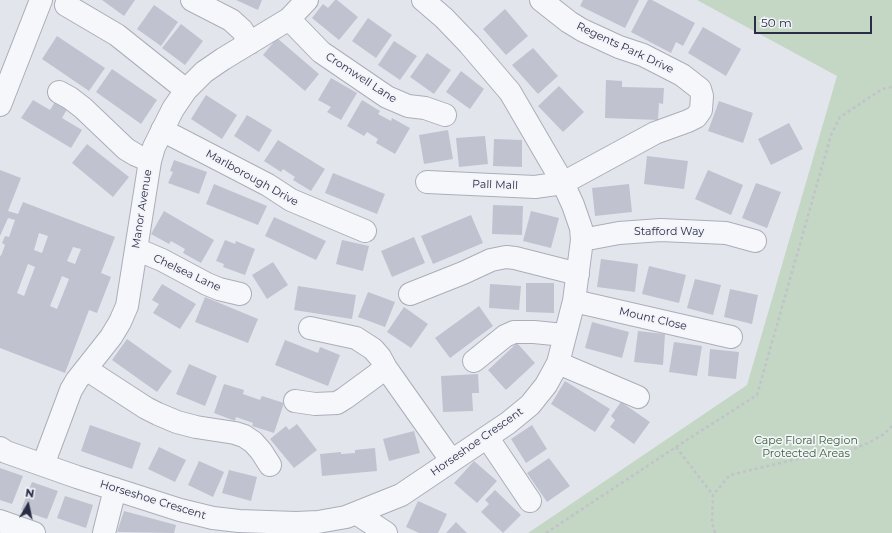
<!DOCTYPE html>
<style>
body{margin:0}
#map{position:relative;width:892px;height:533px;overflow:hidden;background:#e3e5ec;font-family:Montserrat,sans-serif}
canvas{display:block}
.north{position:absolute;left:8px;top:485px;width:40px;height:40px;-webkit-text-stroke:3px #f3f4f9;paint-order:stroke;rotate:9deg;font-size:11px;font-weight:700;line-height:16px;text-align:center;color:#292e46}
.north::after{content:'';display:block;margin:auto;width:14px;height:18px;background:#292e46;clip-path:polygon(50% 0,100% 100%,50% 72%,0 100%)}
.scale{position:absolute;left:754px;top:16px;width:118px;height:18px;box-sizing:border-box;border:2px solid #292e46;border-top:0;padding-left:5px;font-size:12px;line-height:14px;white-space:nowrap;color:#292e46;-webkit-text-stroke:3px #f3f4f9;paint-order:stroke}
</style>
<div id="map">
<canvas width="892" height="533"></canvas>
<div class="north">N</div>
<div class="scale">50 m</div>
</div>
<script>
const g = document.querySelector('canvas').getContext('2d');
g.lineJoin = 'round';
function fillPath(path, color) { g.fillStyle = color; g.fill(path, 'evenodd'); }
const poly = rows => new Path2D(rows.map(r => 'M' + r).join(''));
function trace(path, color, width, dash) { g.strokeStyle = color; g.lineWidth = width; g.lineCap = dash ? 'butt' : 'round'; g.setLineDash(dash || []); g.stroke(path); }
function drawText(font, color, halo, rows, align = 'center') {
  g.font = font + ' Montserrat,sans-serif'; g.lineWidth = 3.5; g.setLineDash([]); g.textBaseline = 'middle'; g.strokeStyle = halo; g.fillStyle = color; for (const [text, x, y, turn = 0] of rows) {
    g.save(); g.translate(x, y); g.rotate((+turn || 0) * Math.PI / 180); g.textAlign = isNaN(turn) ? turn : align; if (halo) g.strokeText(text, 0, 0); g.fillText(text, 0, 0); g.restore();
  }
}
const green = poly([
 [697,0,892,0,892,533,528,533,747,385,837,76]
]);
const building = poly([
 [102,0,135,0,124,16],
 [236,0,262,0,258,10],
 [335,0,337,0,358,17,339,40,312,18,323,4,328,8],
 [583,0,639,0,625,28,580,6],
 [648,0,652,0,695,23,683,46,676,42,671,53,631,32],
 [154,5,178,22,161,46,137,29],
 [505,9,528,36,506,55,483,29],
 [368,18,392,35,376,58,352,41],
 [181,24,203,41,185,65,162,48],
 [703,27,741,49,726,76,688,53],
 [57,36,105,68,89,91,42,59],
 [277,38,319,74,305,91,263,55],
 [394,41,417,56,400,80,378,65],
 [533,48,558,76,538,94,512,65],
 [427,53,451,70,434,94,410,77],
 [112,69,157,100,141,124,96,92],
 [461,71,484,89,470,109,446,92],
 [331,78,357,93,341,120,327,112,331,107,318,100],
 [606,80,622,81,622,87,664,88,663,104,659,103,658,120,605,118],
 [559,86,584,112,563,132,538,106],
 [206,95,237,115,222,139,191,119],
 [58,97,70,104,62,118,82,130,71,148,21,118,33,100,50,110],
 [362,100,380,111,378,114,391,121,392,118,410,128,395,154,376,143,378,139,367,132,364,136,347,126],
 [719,101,753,113,743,143,708,131],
 [247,115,272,130,259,152,234,136],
 [789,123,803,149,771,165,758,139],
 [448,130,453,159,424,164,419,135],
 [485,136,488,164,459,167,456,138],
 [494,139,522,140,522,167,493,166],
 [278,140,325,169,311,191,293,180,295,177,283,169,281,172,264,161],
 [87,144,129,177,113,197,72,163],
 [647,156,688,161,684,189,644,184],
 [174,160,207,172,199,194,168,183,173,172,170,171],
 [0,170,21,178,8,211,18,214,23,202,115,237,101,273,111,277,97,313,89,310,65,373,0,348,0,255,1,256,5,245,2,243,5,236,9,237,15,220,8,218,0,236],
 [39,233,48,236,42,253,34,250],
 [73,247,81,249,75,264,67,261],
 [28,264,35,267,24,296,17,293],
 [62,276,69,279,57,309,50,306],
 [708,170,743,185,731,215,695,199],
 [333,173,385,194,377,214,325,193],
 [756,183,781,192,767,228,742,218],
 [214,184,267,206,258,225,206,204],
 [629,184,632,212,595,216,592,188],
 [493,205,523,206,522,235,492,234],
 [164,211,214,240,201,263,183,253,185,249,171,241,169,244,151,234],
 [531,211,559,218,551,248,523,241],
 [471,215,483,243,433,264,421,236],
 [274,217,326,241,316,260,265,236],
 [414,237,425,263,392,277,381,251],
 [225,240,235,244,236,241,255,249,245,275,223,267,224,264,216,261],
 [342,240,369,246,363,271,336,264],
 [601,259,638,264,635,292,597,287],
 [273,262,288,285,267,299,252,275],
 [649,266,686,275,679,303,642,294],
 [695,279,721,285,713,315,687,308],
 [526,283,554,283,554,313,526,312],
 [162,284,196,304,180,329,153,313,159,304,152,300],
 [490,284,521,286,519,310,489,308],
 [298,286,356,295,352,319,294,310],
 [730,289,758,295,752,324,724,317],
 [368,292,395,302,385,327,358,317],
 [205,297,258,319,248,343,195,322],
 [479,306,493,326,450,358,435,338],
 [404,307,428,324,411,348,387,332],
 [592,322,629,332,622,358,585,348],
 [638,331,665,334,663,365,634,362],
 [127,339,172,371,157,392,112,360],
 [285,340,318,353,320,347,340,355,328,386,275,365],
 [674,342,702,346,697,376,669,372],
 [517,343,535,363,506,390,488,370],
 [710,349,739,352,736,379,708,376],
 [189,364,217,376,205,406,176,394],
 [478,374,479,393,472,393,473,411,443,412,441,376],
 [565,381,610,409,595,432,551,404],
 [224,384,244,390,243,394,260,400,262,396,284,403,274,433,252,426,253,423,236,417,235,421,214,413],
 [621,402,650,422,634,444,610,427,615,420,611,416],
 [297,424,317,450,294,468,270,439,286,426,289,430],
 [90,425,141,443,132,469,81,451],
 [532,425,547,449,526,463,511,439],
 [414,431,420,453,389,461,383,439],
 [159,447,186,460,175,482,148,469],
 [375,448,377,471,322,476,320,454,341,452,341,454,355,453,355,450],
 [549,458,570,486,547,502,527,473],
 [199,461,224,472,213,497,188,485],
 [474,461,497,481,477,503,454,483],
 [0,468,23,476,12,504,0,500],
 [229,470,257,477,251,501,222,493],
 [32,482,58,491,47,519,21,510],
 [495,490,521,515,503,533,481,512,489,504,485,500],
 [65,496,93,505,86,528,57,518],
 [418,501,447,514,438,533,419,533,406,527],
 [124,511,176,525,174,533,117,532],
 [456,522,467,533,446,533]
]);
const path = poly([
 [676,447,757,395,831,135,840,117,882,89,892,87],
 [546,533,676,447,713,495],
 [715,533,712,522,713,495,730,475,797,459,839,455,868,443,884,434,892,426]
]);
const minor = poly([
 [192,0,231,20,242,30,250,43],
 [66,5,117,35,186,90],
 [289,19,321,52,387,97,408,106,425,108,445,115],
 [59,92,70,98,83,108,126,149,136,155,150,161],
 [0,105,41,0],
 [162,130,268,185,291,200,365,231],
 [427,182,535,187,563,183,655,133,688,121,696,117,701,110,702,96,700,89,682,75,643,55,619,47,582,30,569,22,541,0],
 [582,240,619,233,661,230,726,233,755,241],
 [136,249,162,260,207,284,219,289,240,294],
 [410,294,463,273,491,260,506,257,515,258,578,274],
 [574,301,731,337],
 [310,328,356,338,373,349,380,357,386,368,451,460],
 [474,361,505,336,514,332,534,332,564,335],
 [558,363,638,397],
 [86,369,146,408,158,414,177,422,196,427,235,433,244,436,253,442,261,451,270,465],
 [295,401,315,404,337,403,345,398,386,368],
 [487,437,530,501],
 [0,448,6,452,77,477,180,510,213,518,239,521,296,523,318,522,346,517,401,495,508,423,530,405,546,385,558,363,574,301,582,240,581,228,573,205,563,183,510,92,469,44,444,18,423,0],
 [43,465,71,390,77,380,111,337,120,322,127,306,150,161,154,147,173,109,186,90,204,72,223,59,289,19,307,0],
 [356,513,386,533],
 [0,521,34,533],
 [104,533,115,489]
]);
const streetNames = [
 ["Regents Park Drive",625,48,25],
 ["Cromwell Lane",361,78,33],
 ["Marlborough Drive",252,178,29],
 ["Pall Mall",495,185,2],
 ["Manor Avenue",142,209,-81],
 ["Stafford Way",669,232],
 ["Chelsea Lane",187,273,25],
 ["Mount Close",653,319,13],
 ["Horseshoe Crescent",477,442,-35],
 ["Horseshoe Crescent",153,500,17]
];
const parkNames = [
 ["Cape Floral Region",806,441],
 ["Protected Areas",806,454]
];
fillPath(green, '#c4d6c4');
fillPath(building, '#c0c2cf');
trace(minor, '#abaeba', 24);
trace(path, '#c1c3cb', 2.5, [3, 3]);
trace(minor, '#f6f7fa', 22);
drawText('11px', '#292e46', '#f3f4f9', streetNames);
drawText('11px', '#366236', '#f3f4f9', parkNames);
</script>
